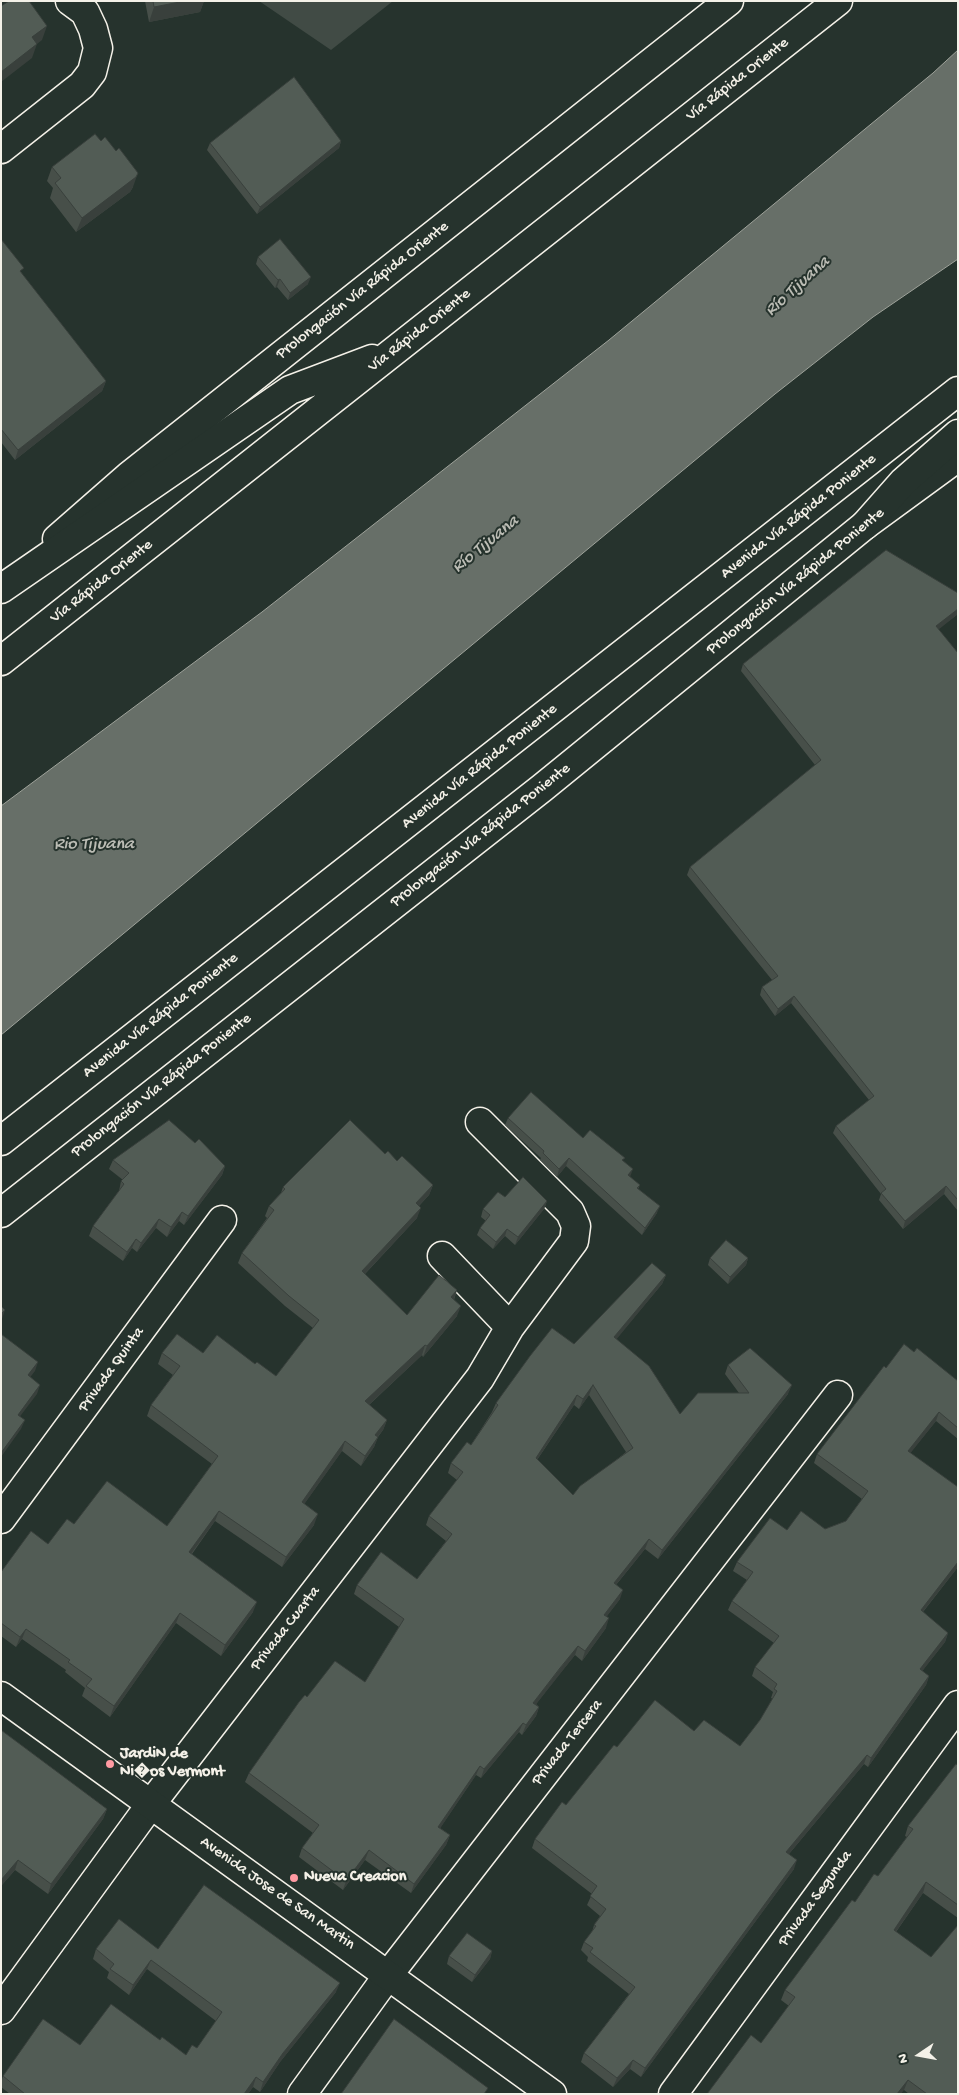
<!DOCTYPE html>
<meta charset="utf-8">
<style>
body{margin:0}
#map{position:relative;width:959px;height:2095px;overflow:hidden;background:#26332d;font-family:"Gochi Hand",sans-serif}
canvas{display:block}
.frame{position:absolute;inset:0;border:2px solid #f4f1e8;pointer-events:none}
.north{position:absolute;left:894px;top:2030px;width:50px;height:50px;-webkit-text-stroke:4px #26332d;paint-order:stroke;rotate:258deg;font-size:14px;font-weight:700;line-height:20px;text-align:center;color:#f4f1e8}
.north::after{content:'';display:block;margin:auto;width:18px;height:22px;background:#f4f1e8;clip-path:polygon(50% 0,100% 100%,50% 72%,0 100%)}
</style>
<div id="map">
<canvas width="959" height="2095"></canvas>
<div class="frame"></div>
<div class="north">N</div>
</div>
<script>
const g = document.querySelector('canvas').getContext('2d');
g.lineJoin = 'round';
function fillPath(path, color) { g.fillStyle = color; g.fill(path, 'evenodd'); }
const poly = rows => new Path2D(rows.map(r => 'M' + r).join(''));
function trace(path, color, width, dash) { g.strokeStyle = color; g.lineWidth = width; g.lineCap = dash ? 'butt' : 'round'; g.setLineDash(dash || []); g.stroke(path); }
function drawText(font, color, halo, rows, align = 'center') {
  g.font = font + ' "Gochi Hand",sans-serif'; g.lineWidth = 4; g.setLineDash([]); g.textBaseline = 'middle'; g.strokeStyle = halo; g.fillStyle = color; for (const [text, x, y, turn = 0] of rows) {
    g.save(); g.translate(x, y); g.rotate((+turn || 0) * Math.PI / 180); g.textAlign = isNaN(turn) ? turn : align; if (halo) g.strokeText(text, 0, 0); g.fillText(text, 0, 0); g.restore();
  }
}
const green = poly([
 [259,1,393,1,331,50]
]);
const water = poly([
 [958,50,958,259,873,317,775,394,1,1035,1,806,262,612,609,340,933,73,958,50]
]);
const minor = poly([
 [1,149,82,85,92,72,98,48,93,29,85,12,70,1],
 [480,1122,570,1212,576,1226,574,1241,510,1327],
 [1,1519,222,1220],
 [1,2010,151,1804,480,1378,510,1327,442,1256],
 [302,2094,389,1974,838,1395],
 [673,2094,958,1705]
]);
const major = poly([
 [57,539,129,476,729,1],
 [1,1213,542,788,865,525,958,457],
 [1,1696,552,2094]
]);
const highway = poly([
 [865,525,903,482,958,434],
 [1,589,290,390,372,359],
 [1,661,838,1],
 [1,1141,958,391]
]);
const wall = poly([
 [145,1,204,1,200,12,149,22],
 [341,141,339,148,257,214,207,150,210,143],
 [52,167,133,187,130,192,76,232,50,198,53,188,47,181],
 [1,239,22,274,106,381,102,391,15,460,1,442],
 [258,257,308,284,288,300,277,287,275,288,256,264],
 [958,593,958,614,938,629,958,653,958,1211,944,1194,903,1229,879,1200,881,1194,833,1133,836,1126,869,1100,791,1003,775,1016,760,995,762,987,772,980,687,875,690,867,815,765,741,671,743,664],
 [508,1118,583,1138,623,1161,630,1177,640,1185,638,1189,657,1213,642,1235,566,1166,557,1177,540,1160,541,1158,505,1125],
 [195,1143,225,1166,222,1175,184,1225,179,1221,167,1237,156,1228,137,1252,132,1248,123,1261,89,1236,93,1226,119,1191,121,1181,123,1180,109,1169,113,1160],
 [385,1154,397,1161,433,1185,429,1195,419,1206,417,1218,365,1274,407,1315,457,1290,454,1300,457,1316,423,1357,422,1355,369,1405,387,1420,383,1430,378,1437,374,1447,361,1466,342,1451,304,1504,314,1525,282,1567,215,1521,192,1554,253,1612,221,1656,176,1623,110,1717,82,1696,85,1688,65,1672,66,1670,22,1639,16,1647,1,1636,1,1572,48,1544,74,1524,167,1526,212,1464,147,1416,151,1405,173,1375,158,1364,162,1353,203,1353,255,1364,276,1376,313,1328,285,1306,238,1263,242,1253,267,1218,265,1216,269,1206,281,1193,283,1187],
 [505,1197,547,1201,544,1209,515,1245,505,1236,493,1249,477,1235,480,1228,486,1221,481,1217,483,1209],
 [710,1258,748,1258,746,1265,728,1284,708,1265],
 [666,1275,662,1284,616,1339,680,1414,739,1393,725,1374,728,1365,788,1394,658,1559,645,1549,616,1585,620,1599,606,1617,606,1628,582,1661,575,1655,557,1677,536,1704,539,1707,536,1716,522,1735,519,1732,481,1778,476,1775,440,1828,450,1835,446,1845,411,1893,365,1860,343,1890,299,1857,302,1848,313,1833,245,1782,249,1773,307,1697,365,1682,399,1627,354,1594,357,1585,417,1579,446,1541,426,1525,429,1516,457,1480,448,1473,451,1463,471,1445,492,1412,496,1403],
 [589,1395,626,1452,573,1495,537,1460,574,1405,579,1409],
 [914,1352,958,1381,958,1439,936,1421,910,1453,958,1487,958,1567,923,1612,948,1633,945,1642,922,1671,929,1676,926,1685,868,1767,864,1764,789,1854,794,1869,641,2077,630,2069,613,2087,581,2062,584,2053,629,1994,587,1961,588,1957,581,1950,584,1942,592,1932,594,1925,600,1916,587,1905,592,1894,532,1848,535,1839,566,1805,617,1747,694,1731,740,1746,760,1720,773,1699,771,1698,773,1692,752,1676,755,1667,774,1643,728,1610,732,1601,747,1580,733,1571,737,1562,787,1530,825,1529,846,1521,862,1499,814,1463,817,1454,886,1368],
 [1,1730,107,1809,103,1819,48,1894,15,1870,1,1886],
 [958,1766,958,1918,923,1893,896,1932,958,2094,909,2094,904,2090,761,2043,789,2006,781,2000,785,1990,855,1902,878,1876,907,1837,905,1836,908,1826],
 [96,1949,158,1949,336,1992,280,2062,260,2092,253,2087,248,2094,10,2094,1,2087,1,2082,3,2076,80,2045,160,2040,186,2055,197,2048,216,2021,147,1969,129,1995,107,1978,109,1972,93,1959],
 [492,1951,490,1959,472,1982,447,1964,449,1956]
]);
const shadedWall = poly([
 [185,1,204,1,200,12,149,22,154,7],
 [47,26,42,40,37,44,32,58,1,82,1,72,32,37],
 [341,141,339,148,257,214,260,207],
 [138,173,133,187,130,192,76,232,82,218],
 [311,277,308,284,288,300,290,293],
 [280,279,277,287,275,288,278,280],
 [106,381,102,391,15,460,18,450],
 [958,609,958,614,933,634,936,626],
 [794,996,791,1003,775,1016,778,1009],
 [569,1158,566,1166,557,1177,559,1169],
 [225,1166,222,1175,184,1225,188,1216],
 [633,1169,630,1177,628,1175],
 [433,1185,429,1195,412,1213,416,1203],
 [946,1186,944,1194,903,1229,905,1221],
 [547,1201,544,1209,515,1245,518,1237],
 [660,1206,657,1213,642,1235,645,1228],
 [421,1208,417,1218,358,1281,362,1271],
 [182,1212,179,1221,167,1237,171,1227],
 [159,1219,156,1228,137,1252,141,1243],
 [507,1229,505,1236,493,1249,496,1242],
 [136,1239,132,1248,123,1261,127,1252],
 [748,1258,746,1265,728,1284,730,1277],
 [666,1275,662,1284,611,1346,614,1337],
 [457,1290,453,1301,451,1297],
 [461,1306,457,1316,423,1357,427,1346],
 [5,1310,2,1319,1,1319,1,1314],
 [425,1345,422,1355,361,1412,365,1401],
 [38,1362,35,1371,25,1384,28,1375],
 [40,1385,37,1394,15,1423,18,1415],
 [593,1385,589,1395,579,1409,583,1399],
 [792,1385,788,1394,658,1559,662,1550],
 [577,1395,574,1405,532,1467,536,1458],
 [939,1412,936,1421,905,1460,908,1451],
 [25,1420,21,1429,1,1457,1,1453],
 [387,1420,383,1430,371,1445,375,1435],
 [378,1437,374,1447,361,1466,365,1456],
 [345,1441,342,1451,298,1513,302,1502],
 [219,1511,215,1521,185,1562,189,1552],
 [318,1514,314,1525,282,1567,286,1557],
 [649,1539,645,1549,610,1592,614,1583],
 [958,1562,958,1567,917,1619,921,1610],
 [623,1590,620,1599,601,1624,604,1615],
 [257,1602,253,1612,221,1656,225,1645],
 [180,1613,176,1623,110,1717,114,1706],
 [609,1618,606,1628,582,1661,585,1651],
 [26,1629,22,1639,16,1647,20,1637],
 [948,1633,945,1642,917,1678,920,1669],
 [578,1646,575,1655,530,1712,533,1703],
 [929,1676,926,1685,868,1767,871,1758],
 [539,1707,536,1716,522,1735,526,1725],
 [523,1723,519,1732,481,1778,484,1769],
 [867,1755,864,1764,783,1861,786,1852],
 [480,1766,476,1775,435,1836,438,1827],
 [107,1809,103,1819,48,1894,51,1884],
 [450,1835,446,1845,411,1893,414,1884],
 [369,1850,365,1860,343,1890,346,1881],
 [18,1860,15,1870,1,1886,1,1880],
 [797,1860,794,1869,641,2077,645,2068],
 [926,1882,923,1893,890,1940,894,1930],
 [492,1951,490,1959,472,1982,475,1975],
 [151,1960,147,1969,129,1995,133,1985],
 [340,1983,336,1992,280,2062,260,2092,263,2082,283,2053],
 [633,2060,630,2069,613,2087,617,2078],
 [256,2077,253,2087,248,2094,244,2094],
 [908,2080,904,2090,901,2094,897,2094]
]);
const building = poly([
 [9,1,29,1,47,26,32,37,37,44,1,72,1,6,9,1],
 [153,1,185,1,154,7,153,1],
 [294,77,341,141,260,207,210,143,294,77],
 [95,134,101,141,105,137,116,151,119,148,138,173,136,177,82,218,55,183,61,178,52,167,95,134],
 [1,239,24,268,20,271,106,381,18,450,1,429,1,239],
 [280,239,311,277,290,293,280,279,278,280,258,257,280,239],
 [886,550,958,593,958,609,936,626,958,653,958,1200,946,1186,905,1221,881,1193,886,1189,836,1126,874,1096,794,996,778,1009,762,987,778,976,690,867,821,760,743,664,886,550],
 [531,1092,583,1138,590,1130,625,1158,622,1160,633,1169,628,1175,640,1185,637,1188,660,1206,645,1228,569,1158,559,1169,543,1153,544,1151,508,1118,531,1092],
 [169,1120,195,1143,199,1139,225,1166,188,1216,182,1212,171,1227,159,1219,141,1243,136,1239,127,1252,93,1226,124,1184,121,1181,129,1173,113,1160,169,1120],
 [350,1120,385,1154,388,1151,397,1161,402,1156,433,1185,416,1203,421,1208,362,1271,407,1315,439,1275,457,1290,451,1297,461,1306,427,1346,425,1345,365,1401,387,1420,375,1435,378,1437,365,1456,345,1441,302,1502,318,1514,286,1557,219,1511,189,1552,257,1602,225,1645,180,1613,114,1706,86,1686,92,1679,68,1662,70,1660,26,1629,20,1637,1,1623,1,1572,31,1531,48,1544,67,1519,74,1524,107,1481,167,1526,218,1456,151,1405,180,1366,162,1353,177,1334,203,1353,217,1335,255,1364,257,1362,276,1376,319,1320,289,1296,242,1253,274,1210,269,1206,285,1189,283,1187,350,1120],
 [523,1177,547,1201,518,1237,507,1229,496,1242,480,1228,490,1215,483,1209,498,1192,505,1197,523,1177],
 [726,1240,748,1258,730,1277,710,1258,726,1240],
 [652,1263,666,1275,614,1337,649,1366,680,1414,698,1393,749,1393,728,1365,750,1348,792,1385,662,1550,649,1539,614,1583,623,1590,604,1615,609,1618,585,1651,578,1646,560,1668,533,1703,539,1707,526,1725,523,1723,484,1769,480,1766,438,1827,450,1835,414,1884,369,1850,346,1881,302,1848,319,1825,249,1773,299,1702,305,1695,307,1697,335,1661,365,1682,404,1619,357,1585,381,1552,417,1579,452,1534,429,1516,463,1472,451,1463,467,1442,471,1445,498,1405,496,1403,530,1356,552,1328,574,1344,652,1263],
 [593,1385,633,1448,580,1486,573,1495,536,1458,577,1395,583,1399,593,1385],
 [1,1306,5,1310,1,1314,1,1306],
 [1,1334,38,1362,28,1375,40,1385,18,1415,25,1420,1,1453,1,1334],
 [904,1344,914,1352,917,1348,958,1381,958,1428,939,1412,908,1451,958,1487,958,1562,921,1610,948,1633,920,1669,929,1676,871,1758,867,1755,786,1852,797,1860,645,2068,633,2060,617,2078,584,2053,635,1987,590,1952,593,1948,584,1942,596,1926,594,1925,606,1909,590,1896,597,1886,535,1839,562,1802,566,1805,614,1745,617,1747,655,1700,694,1731,704,1720,740,1746,760,1720,777,1691,774,1689,777,1684,755,1667,779,1636,732,1601,753,1572,737,1562,770,1518,787,1530,801,1511,825,1529,846,1521,868,1491,817,1454,884,1366,886,1368,904,1344],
 [1,1730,107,1809,51,1884,18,1860,1,1880,1,1730],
 [956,1764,958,1766,958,1905,926,1882,894,1930,931,1957,958,1925,958,2094,927,2094,908,2080,897,2094,707,2094,751,2035,761,2043,795,1997,785,1990,852,1900,855,1902,874,1874,878,1876,913,1829,908,1826,956,1764],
 [204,1885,340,1983,283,2053,263,2082,256,2077,244,2094,25,2094,3,2076,43,2019,80,2045,111,2004,160,2040,162,2037,186,2055,192,2045,197,2048,222,2012,151,1960,133,1985,110,1969,114,1964,96,1949,119,1919,158,1949,204,1885],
 [467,1933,492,1951,475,1975,449,1956,467,1933],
 [394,2019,488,2088,484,2094,341,2094,394,2019]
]);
const markers = [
 [110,1764,5,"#ff9aa2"],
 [294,1878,5,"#ff9aa2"]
];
const streetNames = [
 ["Vía Rápida Oriente",738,80,-38],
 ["Prolongación Vía Rápida Oriente",363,291,-38],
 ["Vía Rápida Oriente",420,331,-38],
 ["Avenida Vía Rápida Poniente",799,517,-38],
 ["Vía Rápida Oriente",102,582,-38],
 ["Prolongación Vía Rápida Poniente",796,582,-39],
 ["Avenida Vía Rápida Poniente",480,767,-38],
 ["Prolongación Vía Rápida Poniente",481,836,-38],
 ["Avenida Vía Rápida Poniente",161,1016,-38],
 ["Prolongación Vía Rápida Poniente",162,1086,-38],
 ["Privada Quinta",112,1370,-54],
 ["Privada Cuarta",286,1629,-52],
 ["Privada Tercera",568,1743,-52],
 ["Avenida Jose de San Martin",277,1894,35],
 ["Privada Segunda",816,1899,-54]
];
const poiNames = [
 ["JardiN de",120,1755],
 ["Ni�os Vermont",120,1773],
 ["Nueva Creacion",304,1878]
];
const waterNames = [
 ["Río Tijuana",798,287,-42],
 ["Río Tijuana",486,545,-39],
 ["Rio Tijuana",94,845]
];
fillPath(green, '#414b45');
fillPath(water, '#676f68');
trace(water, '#9fa39b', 1);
trace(minor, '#f4f1e8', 31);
trace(major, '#f4f1e8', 31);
trace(highway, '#f4f1e8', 31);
trace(minor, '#26332d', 28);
trace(major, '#26332d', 28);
trace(highway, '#26332d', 28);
fillPath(wall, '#474f49');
fillPath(shadedWall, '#39403c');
fillPath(building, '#525c55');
trace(building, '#39403c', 1);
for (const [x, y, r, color] of markers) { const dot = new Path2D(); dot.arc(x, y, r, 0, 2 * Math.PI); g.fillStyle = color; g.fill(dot); trace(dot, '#26332d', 2); }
drawText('16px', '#f4f1e8', '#26332d', streetNames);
drawText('bold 16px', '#f4f1e8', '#26332d', poiNames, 'left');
drawText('italic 18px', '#bcbdb5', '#26332d', waterNames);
</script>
